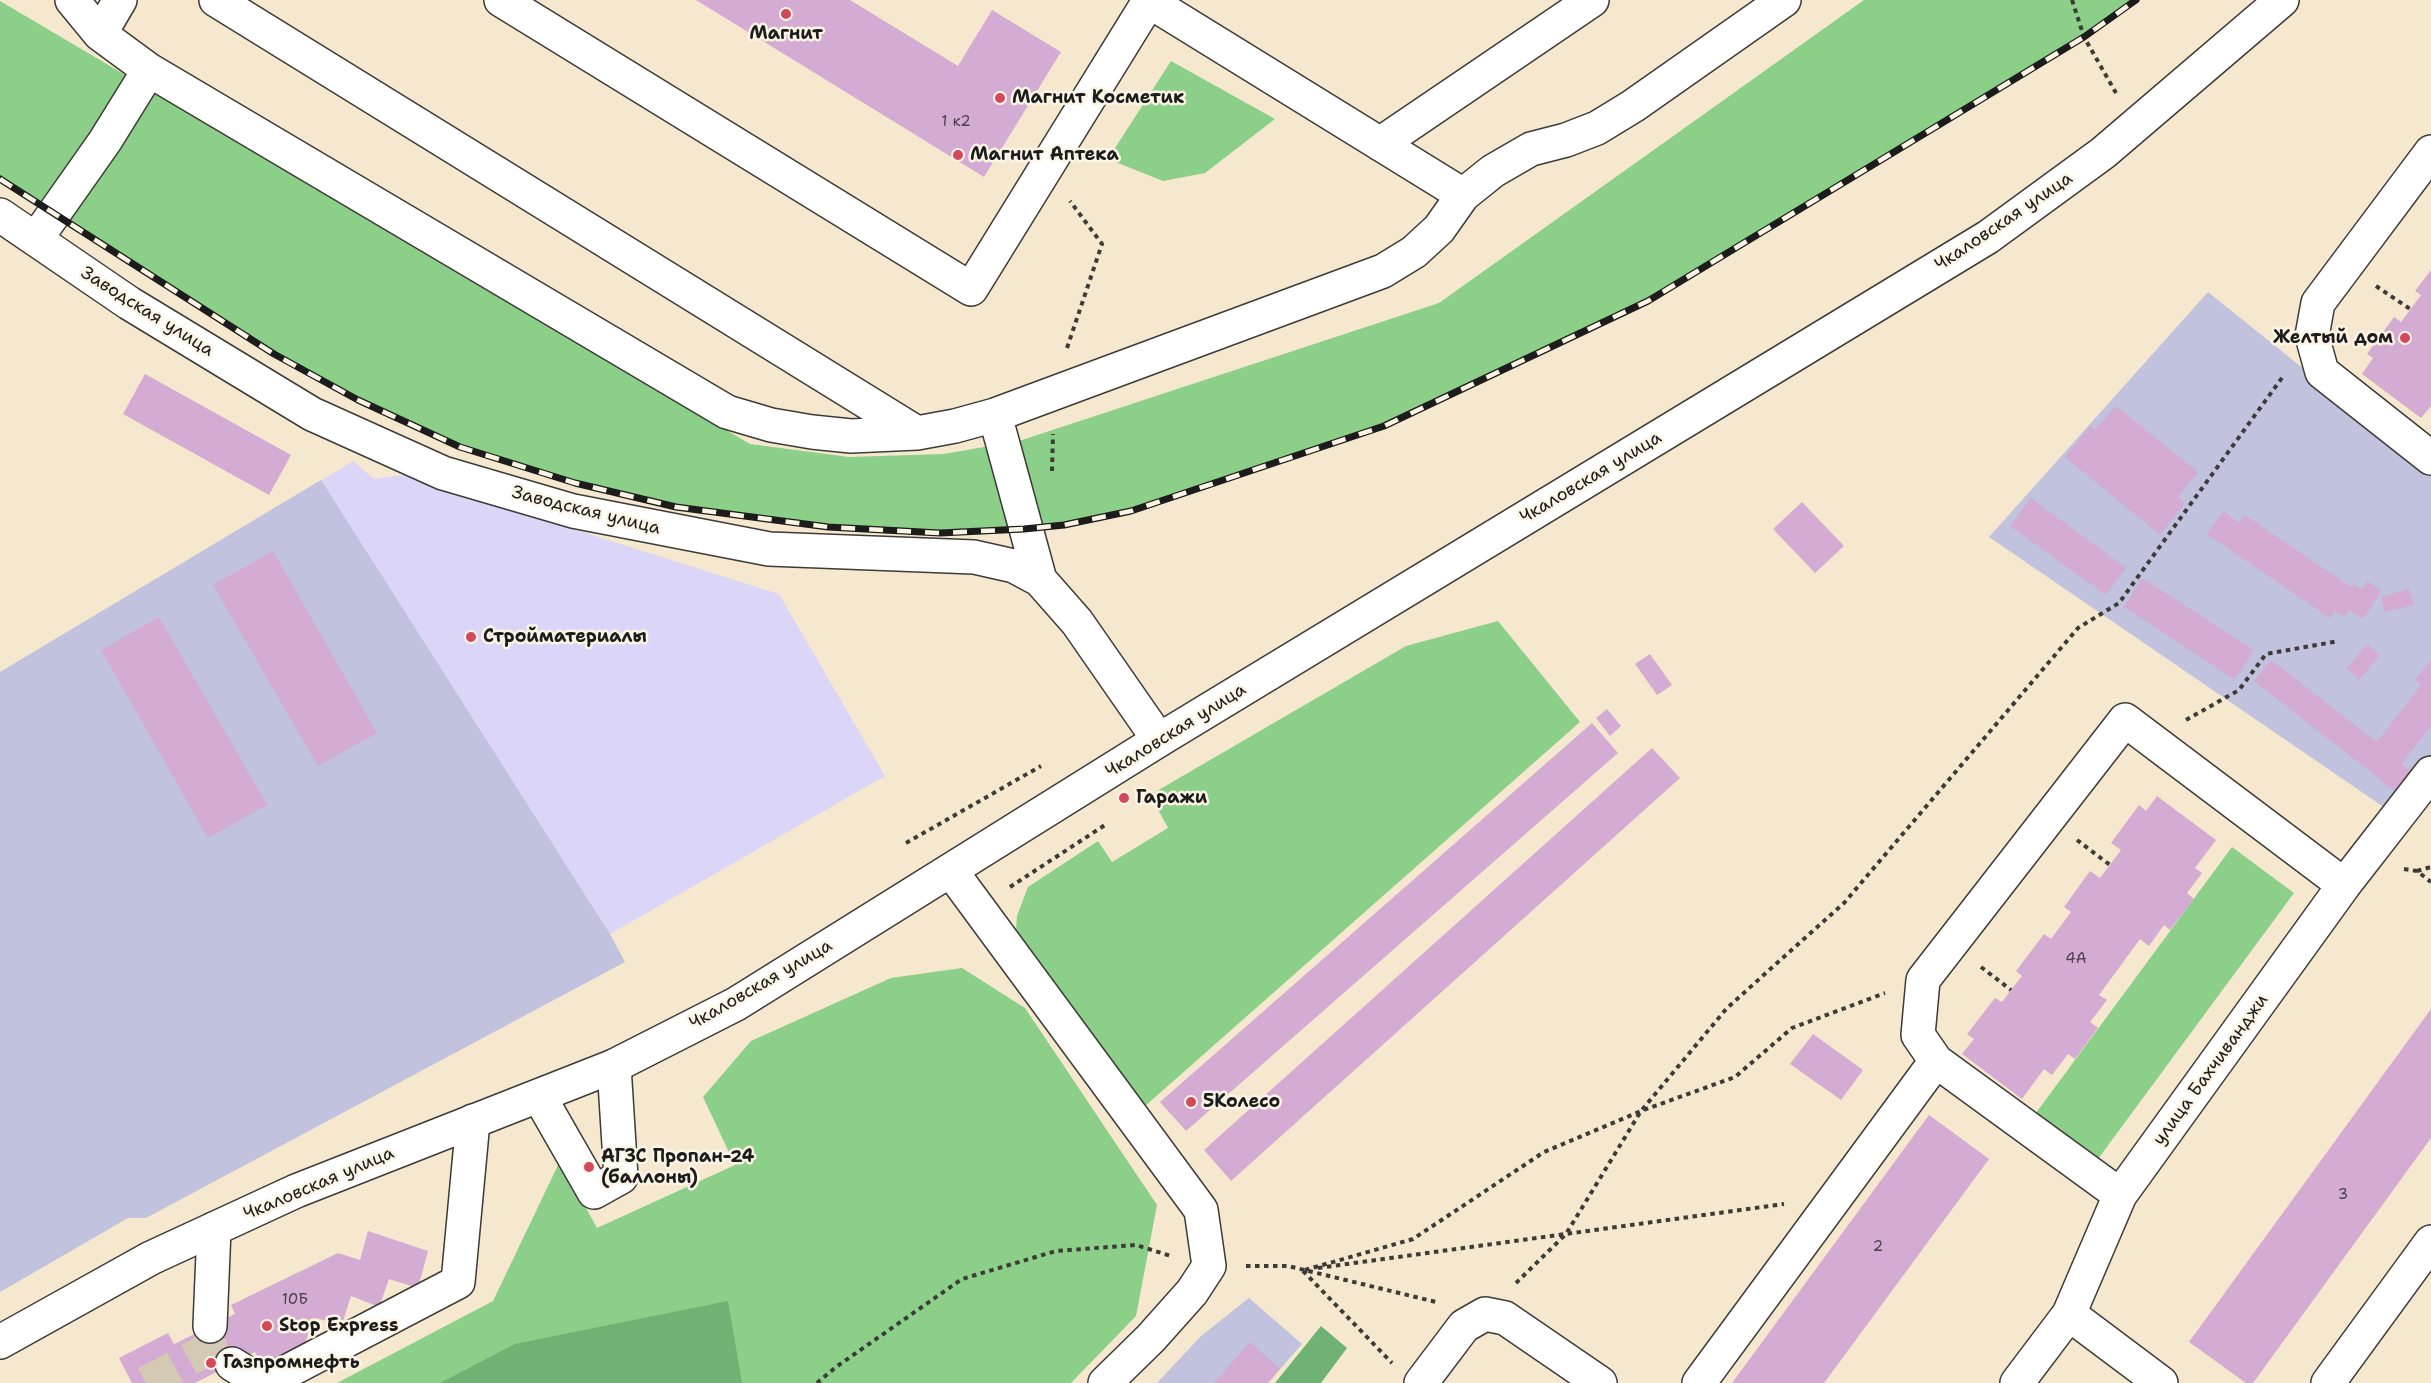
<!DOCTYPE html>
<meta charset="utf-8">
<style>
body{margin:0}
canvas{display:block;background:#f5e8ce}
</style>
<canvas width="2431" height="1383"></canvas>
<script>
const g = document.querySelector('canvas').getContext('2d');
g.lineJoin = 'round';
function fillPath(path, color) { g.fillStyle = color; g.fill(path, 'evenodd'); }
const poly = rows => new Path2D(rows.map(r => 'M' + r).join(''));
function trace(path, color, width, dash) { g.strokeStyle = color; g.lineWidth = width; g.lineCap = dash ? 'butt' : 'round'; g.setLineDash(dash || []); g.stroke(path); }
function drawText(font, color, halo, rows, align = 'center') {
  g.font = font + ' "Shantell Sans",sans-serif'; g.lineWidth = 5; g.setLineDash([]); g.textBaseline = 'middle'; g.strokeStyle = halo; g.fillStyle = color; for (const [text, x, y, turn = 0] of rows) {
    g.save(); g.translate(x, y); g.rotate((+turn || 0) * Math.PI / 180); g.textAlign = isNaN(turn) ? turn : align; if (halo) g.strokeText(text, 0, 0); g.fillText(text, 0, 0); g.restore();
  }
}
const built = poly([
 [353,461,374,479,402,475,779,594,885,776,610,934,321,481]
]);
const industrial = poly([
 [2208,292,2431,471,2431,758,2391,812,1989,537],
 [321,480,610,934,625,962,146,1218,128,1218,0,1292,0,672],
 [1249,1298,1302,1344,1268,1383,1157,1383,1201,1336]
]);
const green = poly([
 [1864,0,2136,0,2084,37,1648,301,1384,426,1131,511,1064,525,1024,529,940,533,828,527,676,507,576,483,460,447,358,400,274,354,0,179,0,1,750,444,849,457,943,454,1019,441,1439,303],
 [1171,61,1275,119,1205,173,1163,181,1108,159],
 [1498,621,1580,722,1144,1107,1016,931,1017,916,1028,887,1098,841,1112,862,1168,828,1150,795,1406,646],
 [2232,847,2294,893,2095,1163,2033,1117],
 [962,968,1025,1008,1157,1205,1136,1316,1071,1383,337,1383,493,1301,560,1161,597,1228,735,1165,703,1097,751,1041,891,978]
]);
const forest = poly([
 [728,1301,742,1383,440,1383,515,1344],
 [1321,1326,1347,1348,1321,1383,1275,1383]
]);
const building = poly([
 [696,0,850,0,958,66,992,10,1061,52,984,177],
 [2431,270,2431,406,2421,418,2362,374,2373,358,2367,354,2394,317,2401,322,2421,295,2415,291],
 [145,374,291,455,269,495,123,414],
 [2116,406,2198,472,2178,497,2185,503,2160,535,2065,457,2090,426,2095,430],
 [2031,498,2126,568,2106,595,2010,526],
 [1802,502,1844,546,1815,573,1773,529],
 [2223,511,2239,523,2245,515,2351,587,2354,584,2362,590,2367,581,2382,591,2363,619,2349,610,2344,617,2335,611,2330,618,2207,534],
 [273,551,377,733,318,766,213,585],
 [2142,578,2254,650,2235,680,2124,607],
 [2409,589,2414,605,2385,612,2381,597],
 [159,617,267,805,208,838,101,650],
 [2367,644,2380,655,2359,680,2346,669],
 [1650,654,1672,685,1657,695,1635,664],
 [2271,660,2377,742,2421,685,2415,680,2431,660,2431,726,2401,764,2410,771,2395,791,2254,681],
 [1607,709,1621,726,1610,736,1596,718],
 [1592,723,1618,753,1186,1131,1160,1102],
 [1652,748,1680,778,1231,1181,1204,1150],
 [2157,796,2216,840,2195,868,2202,873,2187,893,2194,899,2170,930,2164,925,2149,946,2140,939,2099,995,2107,1000,2090,1022,2098,1028,2075,1059,2068,1054,2052,1075,2044,1069,2022,1099,1962,1054,1974,1039,1967,1034,1995,998,2002,1002,2011,990,2022,976,2016,971,2044,934,2051,939,2071,912,2064,907,2090,871,2100,878,2121,850,2111,843,2139,805,2146,811],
 [2431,1009,2431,1138,2253,1383,2246,1383,2189,1342],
 [1813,1034,1863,1070,1841,1100,1790,1064],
 [1929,1115,1989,1159,1824,1383,1732,1383],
 [368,1231,428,1251,418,1288,389,1279,379,1307,351,1296,342,1324,314,1318,305,1343,261,1364,255,1352,195,1383,132,1383,119,1358,168,1333,174,1344,235,1314,231,1305,338,1253,360,1260],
 [1250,1342,1280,1369,1268,1383,1214,1383]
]);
const minorTunnel = poly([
 [146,1383,210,1348,210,1326]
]);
const path = poly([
 [2072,0,2084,37,2116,93],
 [2376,286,2410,309],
 [1067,348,1102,244,1070,201],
 [1052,471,1053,434],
 [2186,720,2239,690,2266,654,2339,641],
 [2077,840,2110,865],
 [906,843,1041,766],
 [2404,869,2417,871,2431,882],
 [2417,871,2431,867],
 [1010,887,1105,825],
 [1981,967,2011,990],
 [1246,1266,1288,1266,1436,1302],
 [1318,1268,1784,1204],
 [1305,1270,1413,1239,1544,1152,1641,1111,1735,1077,1792,1028,1885,993],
 [1303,1271,1392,1363],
 [1516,1283,1566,1234,1641,1111,1727,1008,1844,903,2078,628,2119,603,2284,375],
 [817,1383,836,1367,962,1279,1056,1251,1136,1245,1171,1256]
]);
const minor = poly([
 [72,0,100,34],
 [120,0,100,34,149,70],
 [216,0,917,433],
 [501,0,971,289,1149,1],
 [1147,0,1463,195],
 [1380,144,1592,0],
 [2431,152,2318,303,2312,336,2322,372,2431,458],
 [0,215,129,303,312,414,443,473,573,511,769,549,974,557,1014,566,1040,580,1077,622,1159,740],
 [36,239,105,141,149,70,727,412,771,425,812,432,851,436,917,433,955,426,995,415,1383,271,1414,252,1439,229,1463,195,1493,171,1531,149,1566,140,1597,128,1633,106,1784,0],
 [995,415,1040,580],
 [951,871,1201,1210,1209,1266,1192,1292,1151,1338,1105,1383],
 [539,1096,594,1192,621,1177,614,1066],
 [2120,1195,1936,1061,1918,1035,1923,980,2125,720,2344,885],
 [2069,1314,2161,1383],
 [210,1326,214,1229],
 [232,1364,262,1383],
 [265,1383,458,1282,473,1121],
 [1421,1383,1464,1326,1485,1314,1505,1318,1600,1383],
 [1699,1383,1936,1061],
 [2017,1383,2069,1314,2120,1195,2344,885,2431,773],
 [2328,1383,2431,1242]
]);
const major = poly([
 [0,1342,151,1258,296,1191,614,1066,736,1004,1159,740,1988,237,2103,153,2282,0]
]);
const rail = poly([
 [0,179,274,354,358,400,460,447,575,483,676,507,828,527,940,533,1024,529,1064,525,1131,511,1384,426,1648,301,2084,37,2136,0]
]);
const markers = [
 [786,14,6,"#d1495b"],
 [1000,98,6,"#d1495b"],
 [958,155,6,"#d1495b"],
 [2405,338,6,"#d1495b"],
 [471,637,6,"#d1495b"],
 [1124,798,6,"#d1495b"],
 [1191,1102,6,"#d1495b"],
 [589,1167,6,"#d1495b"],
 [267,1326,6,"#d1495b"],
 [211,1363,6,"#d1495b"]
];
const numberNames = [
 ["1 к2",956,122],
 ["4А",2076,959],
 ["3",2343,1195],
 ["2",1878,1247],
 ["10Б",295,1300]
];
const poiNames = [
 ["Магнит",786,34,"center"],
 ["Магнит Косметик",1012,98],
 ["Магнит Аптека",970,155],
 ["Желтый дом",2393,338,"right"],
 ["Стройматериалы",483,637],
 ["Гаражи",1136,798],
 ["5Колесо",1203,1102],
 ["АГЗС Пропан-24",601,1157],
 ["(баллоны)",601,1178],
 ["Stop Express",279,1326],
 ["Газпромнефть",223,1363]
];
const streetNames = [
 ["Чкаловская улица",2004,222,-34],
 ["Заводская улица",147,312,32],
 ["Чкаловская улица",1591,478,-31],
 ["Заводская улица",586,511,14],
 ["Чкаловская улица",1176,731,-32],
 ["Чкаловская улица",761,985,-30],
 ["улица Бахчиванджи",2211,1070,-54],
 ["Чкаловская улица",319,1184,-23]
];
fillPath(built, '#dbd6f7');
fillPath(industrial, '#c1c2dd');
fillPath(green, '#8bcf88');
fillPath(forest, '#70b274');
fillPath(building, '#d4abd2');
trace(minorTunnel, '#d4c9b3', 33, [33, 16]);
trace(minor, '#3d3b37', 36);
trace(major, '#3d3b37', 36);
trace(path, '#3d3b37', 4, [4.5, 4.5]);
trace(minor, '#fff', 33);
trace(major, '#fff', 33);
trace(rail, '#1c1c1c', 7);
trace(rail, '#fcf5e5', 4.5, [14]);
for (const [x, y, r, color] of markers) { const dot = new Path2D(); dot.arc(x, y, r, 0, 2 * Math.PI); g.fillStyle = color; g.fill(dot); trace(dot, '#fcf5e5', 2); }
drawText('15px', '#4a404a', null, numberNames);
drawText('bold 18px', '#1c1c1c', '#fcf5e5', poiNames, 'left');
drawText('18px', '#1c1c1c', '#fcf5e5', streetNames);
</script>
